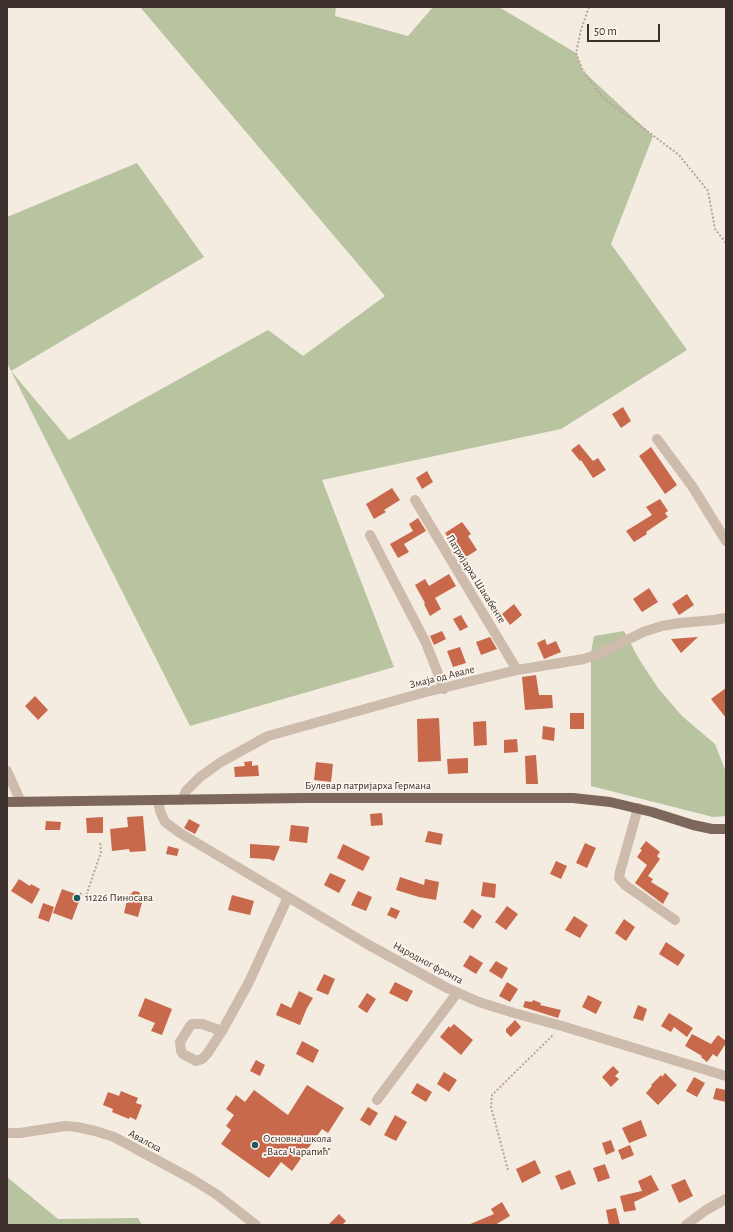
<!DOCTYPE html>
<meta charset="utf-8">
<style>
body{margin:0}
#map{position:relative;width:733px;height:1232px;overflow:hidden;background:#f4ebe1;font-family:"Alegreya Sans",sans-serif}
canvas{display:block}
.frame{position:absolute;inset:0;border:8px solid #3b302b;pointer-events:none}
.scale{position:absolute;left:587px;top:24px;width:73px;height:18px;box-sizing:border-box;border:2px solid #3b302b;border-top:0;padding-left:5px;font-size:12px;line-height:14px;white-space:nowrap;color:#3b302b;-webkit-text-stroke:3px #fbf5ee;paint-order:stroke}
</style>
<div id="map">
<canvas width="733" height="1232"></canvas>
<div class="frame"></div>
<div class="scale">50 m</div>
</div>
<script>
const g = document.querySelector('canvas').getContext('2d');
g.lineJoin = 'round';
function fillPath(path, color) { g.fillStyle = color; g.fill(path, 'evenodd'); }
const poly = rows => new Path2D(rows.map(r => 'M' + r).join(''));
function trace(path, color, width, dash) { g.strokeStyle = color; g.lineWidth = width; g.lineCap = dash ? 'butt' : 'round'; g.setLineDash(dash || []); g.stroke(path); }
function drawText(font, color, halo, rows, align = 'center') {
  g.font = font + ' "Alegreya Sans",sans-serif'; g.lineWidth = 3.5; g.setLineDash([]); g.textBaseline = 'middle'; g.strokeStyle = halo; g.fillStyle = color; for (const [text, x, y, turn = 0] of rows) {
    g.save(); g.translate(x, y); g.rotate((+turn || 0) * Math.PI / 180); g.textAlign = isNaN(turn) ? turn : align; if (halo) g.strokeText(text, 0, 0); g.fillText(text, 0, 0); g.restore();
  }
}
const green = poly([
 [140,7,336,7,335,16,408,36,433,7,499,7,576,53,583,71,653,136,611,244,687,350,561,429,322,480,394,667,190,726,7,363,7,217,137,163,204,257,11,371,69,440,268,330,303,356,385,296],
 [624,631,639,659,658,688,682,716,715,744,726,772,726,816,713,817,591,786,591,653,594,636],
 [7,1177,58,1219,138,1218,142,1225,7,1225]
]);
const building = poly([
 [623,407,631,421,621,428,612,414],
 [579,444,593,461,598,458,606,470,593,478,581,460,580,461,571,450],
 [651,447,677,485,665,494,639,456],
 [427,471,433,482,422,489,416,478],
 [392,488,400,500,384,510,386,512,374,519,366,504],
 [660,499,668,511,665,513,668,517,646,532,647,534,634,542,626,531,652,515,646,507],
 [418,518,426,531,404,544,409,552,398,558,390,544,413,531,409,524],
 [462,522,471,534,468,536,477,550,463,559,445,533],
 [449,574,456,586,435,598,441,609,430,616,424,604,425,603,415,585,425,579,429,586],
 [649,588,658,602,642,612,633,599],
 [687,594,694,605,679,615,672,604],
 [514,604,522,615,510,625,502,614],
 [461,615,468,627,460,631,453,619],
 [442,631,446,639,434,645,430,636],
 [490,637,497,649,481,655,476,642],
 [698,637,681,653,671,639],
 [545,639,547,645,556,641,561,652,544,659,537,643],
 [460,647,466,663,453,667,447,651],
 [536,675,539,695,552,695,553,708,525,710,522,677],
 [726,688,726,718,711,699],
 [35,696,48,710,38,720,25,706],
 [570,713,584,713,584,729,570,729],
 [439,718,441,761,418,762,417,719],
 [486,721,487,745,474,746,473,722],
 [543,726,555,728,554,741,542,739],
 [517,739,518,752,504,753,504,740],
 [536,755,538,784,526,784,525,756],
 [468,758,468,773,448,774,447,759],
 [252,761,252,766,258,765,259,776,235,777,234,767,245,766,244,762],
 [316,762,333,764,331,782,314,780],
 [382,813,383,825,371,826,370,814],
 [143,816,146,851,130,852,129,849,112,851,110,829,128,827,127,817],
 [103,817,103,833,87,833,86,818],
 [189,819,200,825,195,834,184,828],
 [46,821,61,822,60,830,45,830],
 [291,825,309,827,307,843,289,841],
 [428,831,443,834,441,845,425,842],
 [646,841,660,852,657,856,660,859,648,876,653,879,651,882,669,893,663,904,635,883,647,865,637,857,642,850,640,849],
 [585,843,596,848,587,868,576,863],
 [250,844,280,846,274,861,269,859,250,858],
 [343,844,370,857,363,871,337,858],
 [168,846,179,849,177,856,166,854],
 [556,861,567,866,561,879,550,874],
 [330,873,346,880,339,893,324,885],
 [400,877,424,885,425,879,439,882,436,900,419,897,396,890],
 [19,879,30,886,31,884,40,889,32,904,11,891],
 [483,882,496,884,495,898,481,896],
 [62,889,81,896,72,920,53,913],
 [134,891,139,892,143,899,138,917,124,913,128,896],
 [358,891,372,897,366,911,351,905],
 [232,895,254,901,250,915,228,910],
 [43,903,54,907,49,922,38,918],
 [507,906,518,914,506,930,495,922],
 [391,907,400,911,396,919,387,915],
 [472,909,482,916,473,929,463,922],
 [574,916,588,925,580,938,565,930],
 [624,919,635,927,626,941,615,933],
 [666,942,685,955,678,966,659,954],
 [470,955,483,963,476,974,463,966],
 [496,961,508,968,502,979,489,971],
 [324,974,335,979,328,995,316,990],
 [395,982,413,991,407,1002,389,993],
 [507,982,518,989,510,1002,499,996],
 [299,991,313,998,307,1008,300,1025,276,1015,281,1003,291,1008],
 [367,993,376,999,367,1013,358,1007],
 [588,995,602,1002,596,1014,582,1007],
 [145,998,172,1009,162,1035,151,1031,155,1023,138,1016],
 [533,1000,541,1003,540,1005,561,1010,558,1018,523,1007,525,1001,532,1002],
 [638,1005,647,1009,643,1021,633,1018],
 [669,1013,693,1028,687,1037,674,1027,671,1032,661,1026],
 [515,1020,521,1027,511,1037,506,1032,506,1029],
 [454,1024,473,1040,461,1055,440,1037,449,1026,450,1028],
 [692,1034,711,1044,718,1035,726,1041,726,1043,717,1057,713,1054,707,1062,701,1057,702,1056,685,1046],
 [302,1041,319,1050,313,1063,296,1054],
 [256,1060,265,1065,260,1076,250,1071],
 [613,1066,619,1072,615,1076,619,1079,611,1087,602,1077],
 [444,1072,457,1080,449,1092,437,1084],
 [665,1073,677,1085,658,1105,646,1093,652,1086,651,1085,661,1075,662,1077],
 [694,1077,705,1083,697,1097,686,1091],
 [417,1083,432,1092,426,1102,411,1093],
 [307,1085,344,1108,328,1133,322,1129,292,1171,281,1162,269,1178,221,1144,231,1130,226,1126,234,1115,226,1109,236,1095,245,1102,254,1090,288,1115],
 [716,1088,726,1090,726,1102,713,1099],
 [121,1091,138,1098,136,1103,142,1105,136,1120,130,1117,129,1119,112,1112,113,1109,103,1105,108,1092,119,1096],
 [368,1107,378,1113,370,1126,360,1120],
 [395,1115,407,1122,396,1141,384,1135],
 [641,1120,647,1136,629,1143,622,1128],
 [611,1140,615,1151,606,1155,602,1143],
 [630,1145,634,1155,622,1160,618,1150],
 [535,1160,541,1173,522,1183,516,1169],
 [605,1164,610,1178,598,1182,593,1168],
 [570,1170,576,1184,561,1190,555,1176],
 [651,1175,659,1190,634,1202,636,1210,624,1212,620,1196,642,1191,638,1181],
 [685,1179,693,1196,679,1203,671,1185],
 [502,1202,510,1216,495,1225,468,1225,494,1214,491,1209],
 [616,1208,620,1225,609,1225,606,1210],
 [339,1214,346,1221,342,1225,328,1225]
]);
const path = poly([
 [589,7,581,30,576,53,583,71,602,97,679,155,708,191,715,229,726,243],
 [79,896,79,893,86,896,101,852,100,842],
 [508,1170,491,1107,492,1095,554,1034]
]);
const minor = poly([
 [657,439,692,486,726,541],
 [415,500,517,670],
 [370,535,426,643,444,689],
 [7,771,21,802],
 [158,800,160,811,165,822,180,833,367,944,447,988,479,1002,514,1013,562,1026,726,1076],
 [182,800,186,791,200,777,221,762,268,736,426,692,517,670,584,659,599,654,643,632,662,626,680,623,714,620,726,618],
 [638,808,620,872,619,878,625,885,675,920],
 [222,1031,202,1024,192,1024,190,1026,180,1042,181,1051,183,1054,196,1061,202,1059,207,1054,222,1031,249,982,288,897],
 [377,1100,457,993],
 [7,1133,20,1133,65,1126,77,1127,95,1131,114,1137,190,1178,216,1194,256,1225],
 [686,1225,706,1210,726,1199]
]);
const major = poly([
 [7,802,304,798,573,798,610,802,652,812,693,825,712,829,726,829]
]);
const markers = [
 [77,898,4,"#1f5a5e"],
 [255,1145,4,"#1f5a5e"]
];
const streetNames = [
 ["Патријарха Шакабенте",476,579,58],
 ["Змаја од Авале",442,677,-14],
 ["Булевар патријарха Германа",368,786],
 ["Народног фронта",428,963,28],
 ["Авалска",145,1141,28]
];
const poiNames = [
 ["11226 Пиносава",85,898],
 ["Основна школа",263,1139],
 ["„Васа Чарапић”",263,1152]
];
fillPath(green, '#b8c4a0');
fillPath(building, '#c8694b');
trace(path, '#b9a596', 2, [2, 2]);
trace(minor, '#cdbbac', 10);
trace(major, '#7d675c', 10);
for (const [x, y, r, color] of markers) { const dot = new Path2D(); dot.arc(x, y, r, 0, 2 * Math.PI); g.fillStyle = color; g.fill(dot); trace(dot, '#fbf5ee', 1.5); }
drawText('11px', '#3b302b', '#fbf5ee', streetNames);
drawText('11px', '#3b302b', '#fbf5ee', poiNames, 'left');
</script>
